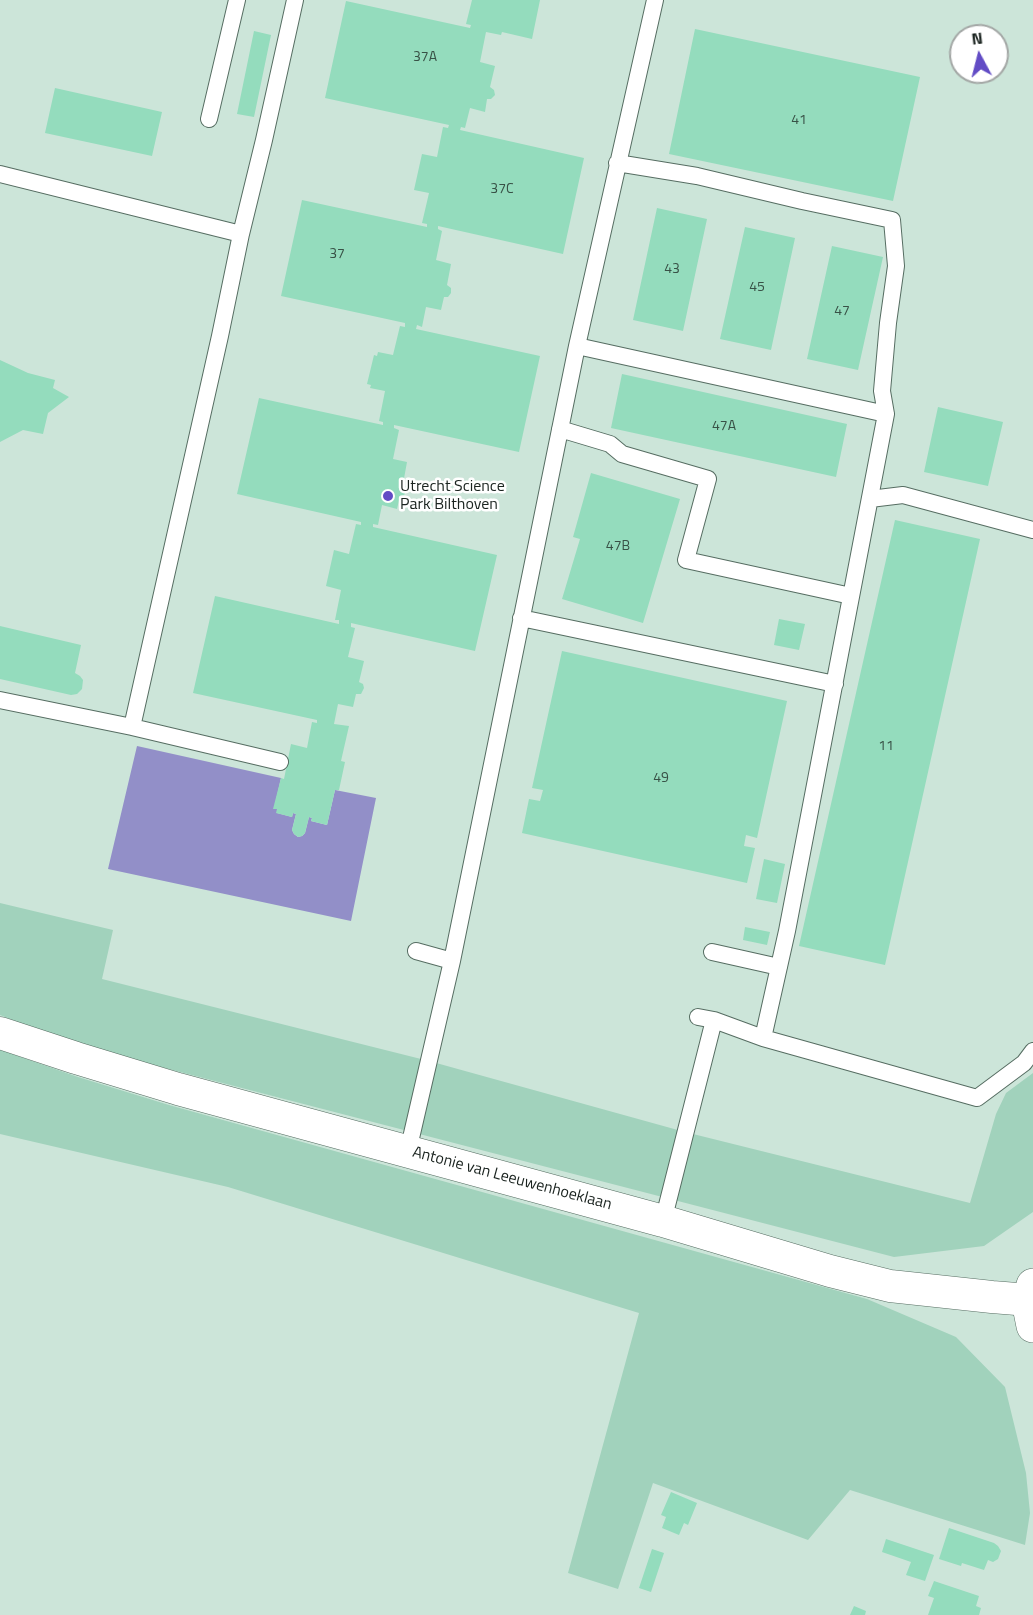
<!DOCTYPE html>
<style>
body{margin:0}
#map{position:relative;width:1033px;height:1615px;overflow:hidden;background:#cce5d9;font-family:"Titillium Web",sans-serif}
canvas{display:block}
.north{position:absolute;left:949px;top:24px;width:60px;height:60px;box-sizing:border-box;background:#fff;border:2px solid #a3a7a5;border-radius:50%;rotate:353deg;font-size:16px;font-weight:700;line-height:24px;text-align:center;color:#1a231f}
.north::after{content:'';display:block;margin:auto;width:21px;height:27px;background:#624cc5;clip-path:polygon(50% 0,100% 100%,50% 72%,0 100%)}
</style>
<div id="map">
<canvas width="1033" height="1615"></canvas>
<div class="north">N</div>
</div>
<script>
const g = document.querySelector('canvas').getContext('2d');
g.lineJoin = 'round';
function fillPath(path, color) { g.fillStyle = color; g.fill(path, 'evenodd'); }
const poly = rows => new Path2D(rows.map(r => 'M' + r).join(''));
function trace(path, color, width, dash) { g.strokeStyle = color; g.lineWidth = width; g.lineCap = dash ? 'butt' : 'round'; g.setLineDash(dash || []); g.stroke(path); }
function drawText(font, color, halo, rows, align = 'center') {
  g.font = font + ' "Titillium Web",sans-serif'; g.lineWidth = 5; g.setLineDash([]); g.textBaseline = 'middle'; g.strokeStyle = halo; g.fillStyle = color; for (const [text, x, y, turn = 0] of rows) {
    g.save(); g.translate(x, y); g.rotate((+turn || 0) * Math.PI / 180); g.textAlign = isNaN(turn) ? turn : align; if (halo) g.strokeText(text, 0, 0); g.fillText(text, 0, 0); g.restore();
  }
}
const green = poly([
 [0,903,113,930,102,979,429,1061,685,1132,970,1203,996,1114,1006,1093,1033,1073,1033,1212,984,1246,894,1257,72,1044,0,1015],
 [0,1048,15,1055,78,1077,169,1105,867,1299,956,1337,1005,1387,1026,1473,1030,1513,1025,1545,850,1490,808,1540,653,1483,618,1589,568,1573,639,1313,228,1187,0,1134]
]);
const water = poly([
 [137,746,281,778,274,809,277,809,277,813,292,817,293,813,296,814,292,830,294,834,298,837,302,836,305,833,309,817,312,818,311,821,327,825,335,790,376,798,351,921,108,869]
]);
const building = poly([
 [472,0,540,0,532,39,502,32,501,35,486,32,480,62,495,66,490,87,494,90,495,95,491,99,487,99,485,112,470,108,465,128,461,127,460,130,584,158,563,254,438,226,438,229,442,231,436,260,451,264,447,285,451,288,451,293,448,297,444,297,441,310,426,307,422,327,417,325,416,329,540,356,519,452,394,425,394,428,399,430,393,459,407,462,403,484,407,487,407,491,404,495,400,496,397,509,382,505,378,525,373,524,373,527,497,555,475,651,351,623,351,627,355,628,348,657,364,661,359,682,363,684,364,688,361,694,356,694,353,707,338,704,334,724,349,726,341,761,345,762,339,790,335,790,327,825,311,821,312,818,309,817,305,833,302,836,298,837,294,834,292,830,296,814,293,813,292,817,276,813,277,809,273,809,281,778,284,779,291,744,307,748,312,722,317,723,317,720,193,693,215,596,339,624,339,620,335,620,341,590,326,586,334,550,349,554,356,524,361,525,361,522,237,494,259,398,383,425,383,422,379,421,385,391,370,388,371,385,367,384,374,355,377,356,378,352,393,355,400,326,405,327,405,323,281,296,302,200,427,227,427,224,422,223,429,193,414,190,422,154,437,157,443,127,448,128,449,125,325,98,346,1,470,28,471,25,466,24],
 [695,29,920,77,893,201,669,154],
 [254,31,271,35,254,117,237,114],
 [55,88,162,112,152,156,45,133],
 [657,208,707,219,683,331,633,320],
 [745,227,795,238,771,350,720,339],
 [832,246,883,257,858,370,807,359],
 [0,360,28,373,55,380,53,388,69,397,48,413,43,434,23,430,0,442],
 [622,374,847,424,836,477,611,428],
 [938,407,1003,422,988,486,924,472],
 [591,473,680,499,643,623,562,599,580,539,573,537],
 [895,520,980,539,885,965,799,946],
 [779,619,805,624,799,650,774,645],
 [0,626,81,645,75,673,80,676,83,680,82,689,77,694,71,695,0,679],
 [562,651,787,701,757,838,746,835,744,846,755,848,747,883,522,833,529,799,540,801,543,790,532,788],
 [764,859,785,864,777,903,756,899],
 [745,927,770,932,767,945,743,940],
 [671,1492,697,1503,688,1525,684,1523,679,1535,662,1528,666,1517,661,1515],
 [949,1528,994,1543,998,1546,1001,1551,998,1559,993,1562,988,1560,984,1570,962,1563,961,1566,939,1559],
 [886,1539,934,1555,925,1581,906,1575,911,1562,882,1552],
 [652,1549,664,1553,651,1592,639,1588],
 [934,1581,979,1596,976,1606,981,1608,979,1615,928,1615,934,1598,928,1596],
 [854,1606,866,1611,865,1615,850,1615]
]);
const service = poly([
 [209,119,237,0],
 [617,163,697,176,802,201,892,220,896,266,888,323,882,391,886,414],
 [0,174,241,234],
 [577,346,886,414,787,931,763,1038],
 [560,429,610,444,622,454,708,479,686,560,851,596],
 [870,499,903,495,1033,530],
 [521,618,835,684],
 [0,700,132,727,220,336,241,234,264,140,295,0],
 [132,727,280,762],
 [416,951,452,961],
 [712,952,779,967],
 [698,1017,714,1020,763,1038,977,1098,1024,1063,1033,1051],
 [408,1151,452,961,577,346,655,0],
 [663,1221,714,1020]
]);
const minor = poly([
 [0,1033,76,1058,178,1089,663,1221,830,1271,890,1286,992,1297,1029,1300]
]);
const secondary = poly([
 [1033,1285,1029,1300,1030,1311,1033,1326]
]);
const markers = [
 [388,496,6,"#624cc5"]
];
const numberNames = [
 ["37A",425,58],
 ["41",799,121],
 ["37C",502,190],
 ["37",337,255],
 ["43",672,270],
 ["45",757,288],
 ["47",842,312],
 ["47A",724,427],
 ["47B",618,547],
 ["11",886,747],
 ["49",661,779]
];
const poiNames = [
 ["Utrecht Science",400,487],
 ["Park Bilthoven",400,505]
];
const streetNames = [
 ["Antonie van Leeuwenhoeklaan",512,1179,15]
];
fillPath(green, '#a1d2bc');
fillPath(water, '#928fc8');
fillPath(building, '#94dcbd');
trace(service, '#566d62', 18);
trace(minor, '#566d62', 33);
trace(secondary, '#566d62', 34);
trace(service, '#fff', 16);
trace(minor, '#fff', 32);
trace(secondary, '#fff', 33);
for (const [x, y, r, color] of markers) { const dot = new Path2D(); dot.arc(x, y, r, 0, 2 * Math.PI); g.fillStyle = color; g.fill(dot); trace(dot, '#fff', 2); }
drawText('14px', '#385146', null, numberNames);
drawText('16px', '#1a231f', '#fff', poiNames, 'left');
drawText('16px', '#1a231f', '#fff', streetNames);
</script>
